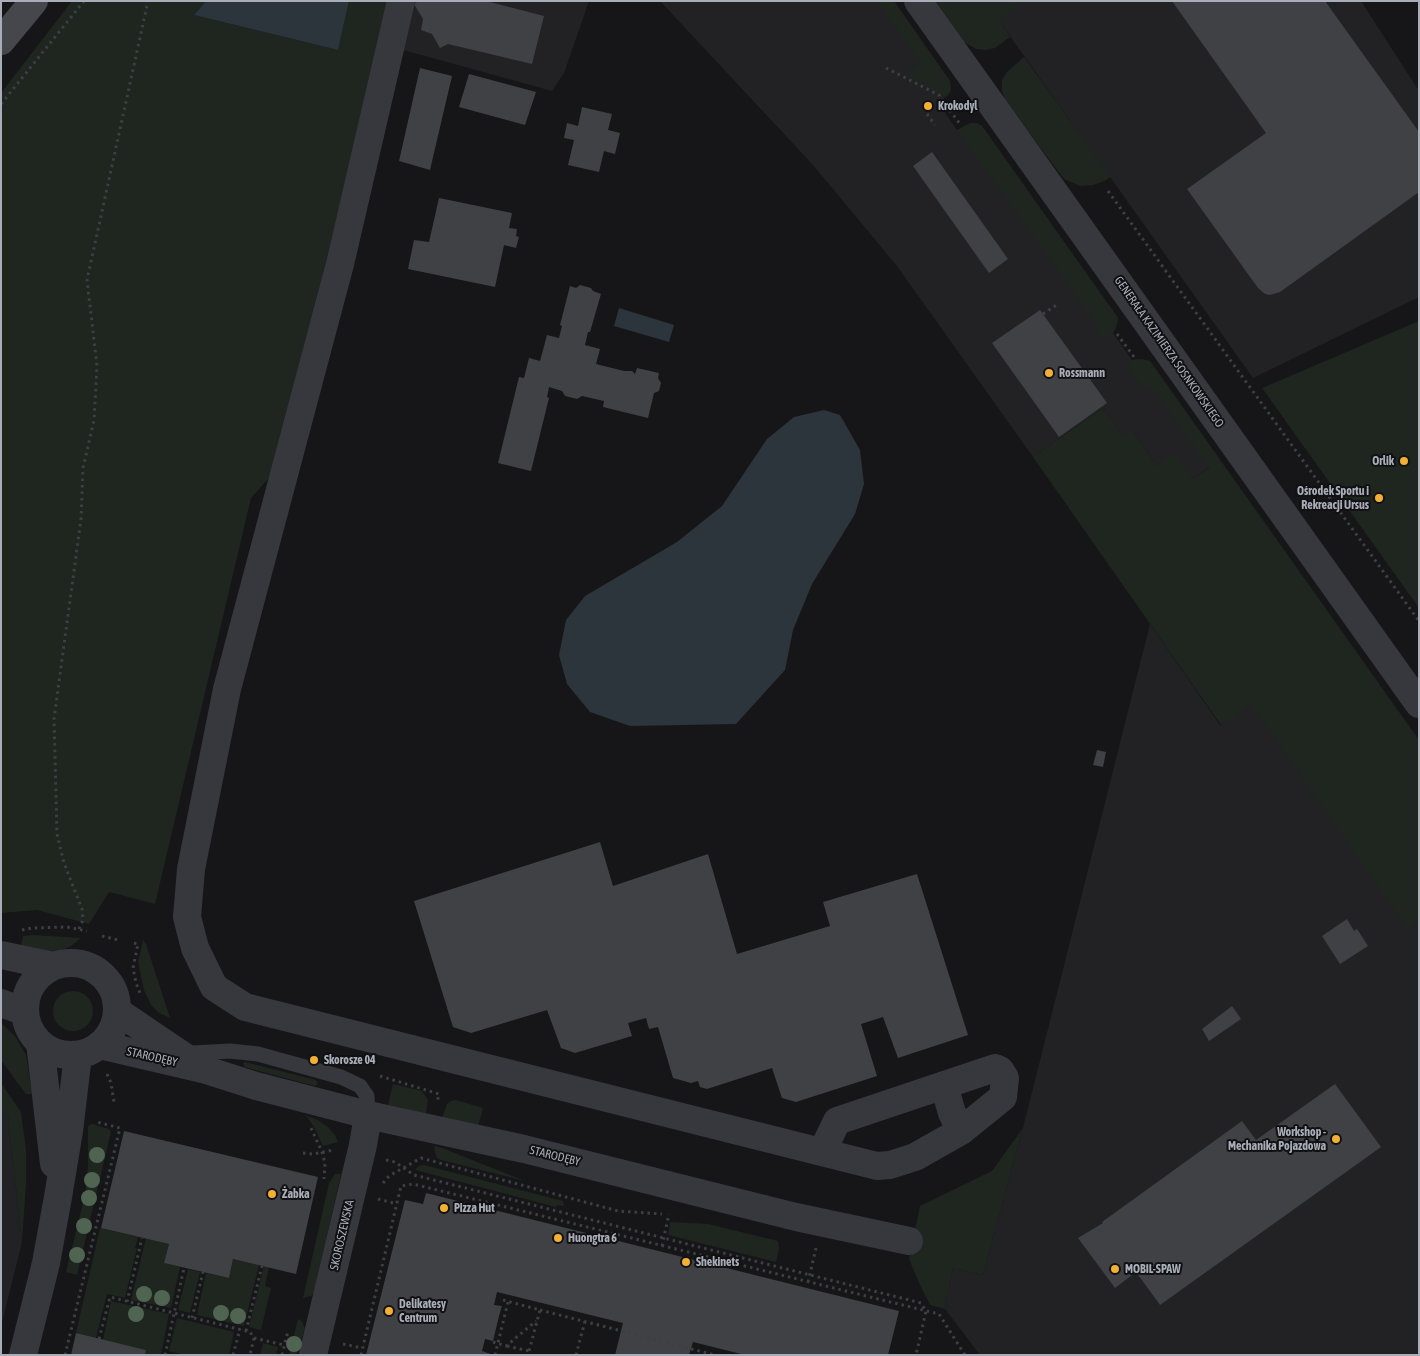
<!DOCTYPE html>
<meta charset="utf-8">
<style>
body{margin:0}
#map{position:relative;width:1420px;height:1356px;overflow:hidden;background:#161618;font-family:"Asap Condensed",sans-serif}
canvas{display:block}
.frame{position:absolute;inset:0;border:2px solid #a8adb8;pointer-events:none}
</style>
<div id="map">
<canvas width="1420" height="1356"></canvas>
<div class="frame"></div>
</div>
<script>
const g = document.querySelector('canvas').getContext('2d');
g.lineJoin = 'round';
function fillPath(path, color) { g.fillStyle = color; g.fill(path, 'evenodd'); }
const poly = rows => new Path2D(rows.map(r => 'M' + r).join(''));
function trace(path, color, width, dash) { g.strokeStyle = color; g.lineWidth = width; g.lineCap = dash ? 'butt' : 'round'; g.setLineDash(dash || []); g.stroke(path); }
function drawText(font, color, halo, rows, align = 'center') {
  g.font = font + ' "Asap Condensed",sans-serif'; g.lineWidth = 4; g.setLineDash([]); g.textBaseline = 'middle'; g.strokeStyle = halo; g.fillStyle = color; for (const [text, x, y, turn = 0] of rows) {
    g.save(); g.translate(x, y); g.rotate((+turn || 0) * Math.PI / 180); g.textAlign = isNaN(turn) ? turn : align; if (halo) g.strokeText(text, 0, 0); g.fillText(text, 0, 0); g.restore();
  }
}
const built = poly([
 [388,1,589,1,564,73,552,91,378,43],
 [660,1,894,1,950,81,951,90,949,94,938,103,957,130,970,123,977,123,982,126,1118,318,1116,328,1113,333,1132,360,1141,359,1150,361,1220,460,1193,479,1157,466,1132,430,1123,437,1103,408,1033,457,897,266,813,165],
 [985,1,1361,1,1419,91,1419,297,1253,378],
 [1150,624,1220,725,1251,703,1407,927,1419,921,1419,1355,980,1355,945,1309,953,1268,983,1275,1023,1128],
 [1,1111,8,1116,22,1242,1,1327]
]);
const green = poly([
 [72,1,206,1,194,15,338,50,349,1,388,1,277,469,251,498,155,904,109,892,89,924,37,910,1,913,1,93],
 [877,1,894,1,950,81,951,90,946,97,913,79,907,74,921,63],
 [935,1,1024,1,999,20,1010,37,995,48,985,50,976,49,964,42],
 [1024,57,1111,177,1102,182,1093,185,1080,186,1064,179,1005,101,1002,91,1002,80,1007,72],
 [970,123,977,123,982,126,1118,318,1116,328,1105,339,1097,333,1094,320,957,130],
 [1419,321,1419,608,1262,388],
 [1141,359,1150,361,1419,740,1419,921,1407,928,1251,704,1221,725,1033,457,1103,408,1123,436,1132,430,1157,466,1174,453,1193,479,1209,468,1157,394,1141,384,1133,375,1127,366,1132,360],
 [34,935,81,938,71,946,57,952,39,953,21,946,23,936],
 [143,940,146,944,170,1018,159,1013,151,1005,144,990,138,962],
 '53 1011a20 20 0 1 1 40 0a20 20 0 1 1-40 0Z',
 [1,1023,15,1036,26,1055,32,1094,26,1094,22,1089,1,1060],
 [245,1062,316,1080,318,1084,315,1086,244,1067,243,1063],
 [1,1083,21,1112,26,1150,26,1185,22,1242,8,1117,1,1111],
 [393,1084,422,1091,428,1100,426,1114,388,1105],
 [456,1100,483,1108,478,1127,442,1118,447,1104,451,1101],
 [304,1115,318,1120,328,1127,335,1135,338,1142,323,1146,314,1127,308,1118],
 [92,1124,109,1129,111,1132,77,1275,66,1272,85,1195,88,1166,88,1126],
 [1023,1128,983,1275,953,1268,945,1309,930,1305,920,1285,909,1259,920,1206,992,1171],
 [434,1146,442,1148,525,1181,441,1160,437,1158,435,1153],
 [424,1165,563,1201,564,1206,557,1205,556,1207,415,1170,419,1166],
 [335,1174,341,1174,314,1293,311,1296,303,1298,329,1183],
 [670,1222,708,1224,778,1241,779,1249,776,1262,668,1235],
 [100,1228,138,1237,135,1248,137,1248,125,1298,107,1294,96,1338,76,1333],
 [146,1238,169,1244,164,1263,180,1267,171,1308,131,1300],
 [233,1259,259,1265,244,1326,197,1315,206,1273,229,1278],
 [264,1266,269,1267,265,1286,271,1288,261,1330,249,1327],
 [188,1269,200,1272,190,1313,178,1310],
 [111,1301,169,1314,161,1355,145,1355,146,1350,103,1340],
 [177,1318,234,1332,229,1355,184,1355,169,1351],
 [298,1319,302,1321,305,1329,296,1355,289,1355],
 [263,1343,278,1347,276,1355,260,1355]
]);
const water = poly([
 [206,1,349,1,338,50,194,15],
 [619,308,674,325,669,342,614,326],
 [824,410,840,415,860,450,864,484,855,514,812,584,793,630,785,670,736,724,630,726,590,712,567,684,559,655,566,620,585,596,677,542,722,506,767,439,794,417]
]);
const building = poly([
 [418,1,486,1,544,16,532,64,448,44,440,48,432,34,421,30,423,19,414,4],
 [1172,1,1325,1,1419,132,1419,192,1280,292,1270,295,1265,294,1258,288,1187,189,1266,133],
 [420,68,452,76,430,170,399,161],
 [469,74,536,92,525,125,459,107],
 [582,107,612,114,608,130,620,133,615,154,604,151,599,172,568,165,574,140,564,138,567,123,578,126],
 [932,152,1008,259,989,273,913,166],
 [439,198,512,213,509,228,517,229,516,236,519,237,516,248,504,245,495,287,408,269,414,240,429,242],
 [580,285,591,288,593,291,601,294,590,332,588,332,585,345,600,349,596,364,624,371,632,371,635,374,637,368,659,373,658,378,661,383,659,391,654,393,648,418,603,407,604,401,582,396,577,399,565,396,562,391,549,387,547,397,549,398,531,471,498,463,519,377,524,378,529,358,540,361,547,335,559,338,562,326,560,325,570,286,576,288],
 [1040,310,1107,403,1059,437,992,343],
 [1097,750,1106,752,1103,767,1093,765],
 [600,842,613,886,708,854,737,954,830,926,823,902,917,874,968,1035,898,1058,883,1017,861,1024,877,1076,796,1102,782,1098,772,1068,707,1089,700,1087,698,1081,691,1083,673,1078,658,1027,649,1029,646,1018,628,1023,632,1036,575,1053,561,1048,547,1010,471,1033,453,1027,414,901],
 [1347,919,1354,931,1357,929,1368,946,1340,964,1322,936],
 [1232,1006,1241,1019,1209,1041,1202,1029],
 [1335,1084,1381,1147,1160,1305,1136,1272,1115,1288,1078,1238,1103,1223,1102,1222,1242,1121,1256,1140],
 [124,1131,318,1177,296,1274,233,1259,229,1278,164,1263,169,1244,101,1228],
 [426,1193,899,1311,888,1355,745,1355,693,1342,689,1355,615,1355,623,1323,497,1292,494,1305,502,1306,499,1316,493,1341,485,1339,482,1351,493,1355,366,1355,405,1200,423,1204],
 [76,1333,146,1350,145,1355,71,1355]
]);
const path = poly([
 [886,68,939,95,960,124],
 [1,104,84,1],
 [927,114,935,125],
 [1108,191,1419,621],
 [1043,314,1058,304],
 [1117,334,1134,357],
 [79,929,83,920,82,909,64,863,57,834,54,719,81,519,83,468,94,420,97,366,87,280,148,1],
 [22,930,32,928,67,927,87,931],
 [102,936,118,940],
 [134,943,138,944,133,968,136,983,140,993],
 [107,1074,111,1083,114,1102],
 [380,1076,439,1094,437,1103],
 [311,1128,322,1152,325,1163,324,1179],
 [303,1153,313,1154,334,1150],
 [386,1160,395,1162,414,1175,921,1303,926,1311,916,1355],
 [383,1183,389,1176,421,1158,618,1211,662,1214],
 [378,1199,397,1204],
 [662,1246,669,1214],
 [808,1282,816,1248],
 [503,1300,540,1310,528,1355],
 [127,1302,142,1238],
 [540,1310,715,1355],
 [192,1318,203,1272],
 [246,1331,262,1266],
 [254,1338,284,1345],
 [99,1339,110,1297,250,1332,254,1338,250,1355],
 [493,1342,506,1346,536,1321],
 [343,1344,362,1348],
 [507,1346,529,1351],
 [65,1355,120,1128,97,1122],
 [165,1355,184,1268],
 [233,1355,240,1329],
 [282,1355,288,1331],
 [361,1355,401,1186,413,1184,939,1314,965,1355],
 [495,1355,508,1302],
 [576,1355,585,1321]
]);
const lane = poly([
 [181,1052,193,1053,230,1051,258,1054,341,1077,360,1086,367,1096,368,1115]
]);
const street = poly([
 [401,1,340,264,227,689,191,869,187,917,195,948,214,987,245,1007,877,1166,890,1165,915,1157,961,1131,1003,1097,1005,1078,1000,1070,995,1068,837,1121,822,1152],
 [918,1,1419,704],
 [1,955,53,966],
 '25 1009a46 46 0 1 1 92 0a46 46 0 1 1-92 0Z',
 [1,1003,25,1012],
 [117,1011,191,1061],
 [40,1043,54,1164],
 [100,1045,203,1069,256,1086,368,1115,524,1149,796,1217,909,1241],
 [944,1085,952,1113,961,1131],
 [23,1355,46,1263,58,1197,69,1131,78,1055],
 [313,1355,363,1145,368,1115]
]);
const secondary = poly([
 [1,41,34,1]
]);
const trees = [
 [97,1155],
 [92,1180],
 [89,1198],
 [84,1226],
 [77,1255],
 [144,1294],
 [162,1298],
 [221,1313],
 [136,1314],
 [238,1316],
 [294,1344]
];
const markers = [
 [928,106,5,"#f2b134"],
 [1049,373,5,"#f2b134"],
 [1404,461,5,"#f2b134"],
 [1379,498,5,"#f2b134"],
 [314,1060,5,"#f2b134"],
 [1336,1139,5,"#f2b134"],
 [272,1194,5,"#f2b134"],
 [444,1208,5,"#f2b134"],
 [558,1238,5,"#f2b134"],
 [686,1262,5,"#f2b134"],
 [1115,1269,5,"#f2b134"],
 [389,1311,5,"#f2b134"]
];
const poiNames = [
 ["Krokodyl",938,106],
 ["Rossmann",1059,373],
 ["Orlik",1394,461,"right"],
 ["Ośrodek Sportu i",1369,491,"right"],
 ["Rekreacji Ursus",1369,505,"right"],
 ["Skorosze 04",324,1060],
 ["Workshop -",1326,1132,"right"],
 ["Mechanika Pojazdowa",1326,1146,"right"],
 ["Żabka",282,1194],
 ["Pizza Hut",454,1208],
 ["Huongtra 6",568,1238],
 ["Shekinets",696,1262],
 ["MOBIL-SPAW",1125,1269],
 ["Delikatesy",399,1304],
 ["Centrum",399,1318]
];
const streetNames = [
 ["GENERAŁA KAZIMIERZA SOSNKOWSKIEGO",1169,352,55],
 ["STARODĘBY",152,1057,13],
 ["STARODĘBY",555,1156,14],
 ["SKOROSZEWSKA",342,1235,-77]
];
fillPath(built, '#222225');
fillPath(green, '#1e261f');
fillPath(water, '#2c353c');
fillPath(building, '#404145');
trace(path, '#3d3f44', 3, [2.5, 4]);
trace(lane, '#37383d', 15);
trace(street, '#37383d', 28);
trace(secondary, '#45474d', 28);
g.fillStyle = '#506452';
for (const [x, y] of trees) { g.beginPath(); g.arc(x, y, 8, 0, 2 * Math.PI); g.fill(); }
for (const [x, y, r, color] of markers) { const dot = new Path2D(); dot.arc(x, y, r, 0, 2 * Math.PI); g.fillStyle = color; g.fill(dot); trace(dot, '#111113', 2); }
drawText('bold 12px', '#a8adb8', '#111113', poiNames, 'left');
drawText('12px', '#a8adb8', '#111113', streetNames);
</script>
